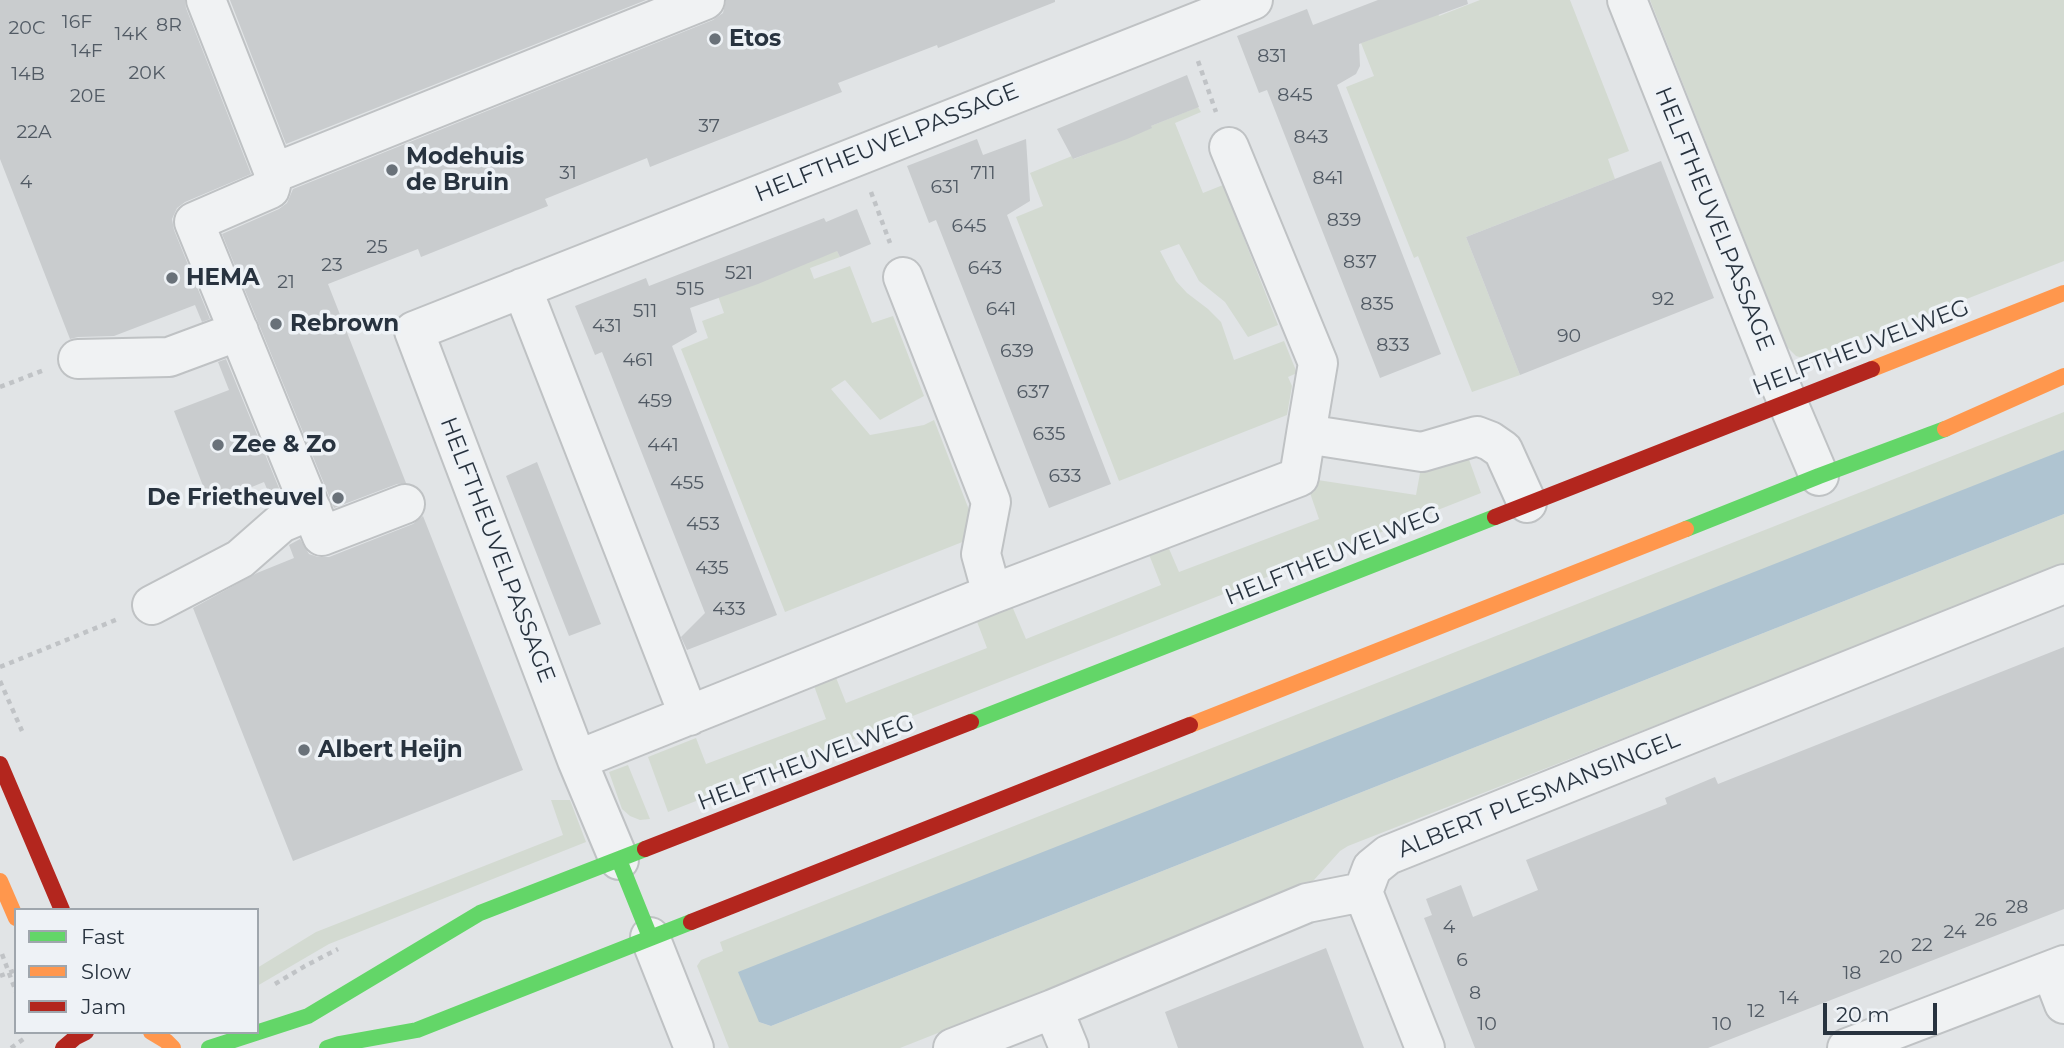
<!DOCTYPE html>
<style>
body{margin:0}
#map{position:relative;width:2064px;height:1048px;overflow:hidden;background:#e1e4e6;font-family:Montserrat,sans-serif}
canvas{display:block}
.legend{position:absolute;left:14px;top:908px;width:245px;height:126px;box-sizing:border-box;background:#eef2f6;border:2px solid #9fa6ad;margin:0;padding:9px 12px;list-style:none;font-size:21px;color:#28333f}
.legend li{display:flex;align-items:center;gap:14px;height:35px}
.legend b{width:35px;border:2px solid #9fa6ad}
.scale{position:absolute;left:1823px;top:1003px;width:114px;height:32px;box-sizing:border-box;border:4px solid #28333f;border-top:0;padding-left:9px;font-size:21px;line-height:24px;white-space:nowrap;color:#28333f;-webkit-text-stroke:5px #eef2f6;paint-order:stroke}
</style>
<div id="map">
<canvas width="2064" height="1048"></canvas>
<ul class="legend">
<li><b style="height:9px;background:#63d668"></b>Fast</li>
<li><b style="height:9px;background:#ff974d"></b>Slow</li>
<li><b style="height:9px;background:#b3261e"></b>Jam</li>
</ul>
<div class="scale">20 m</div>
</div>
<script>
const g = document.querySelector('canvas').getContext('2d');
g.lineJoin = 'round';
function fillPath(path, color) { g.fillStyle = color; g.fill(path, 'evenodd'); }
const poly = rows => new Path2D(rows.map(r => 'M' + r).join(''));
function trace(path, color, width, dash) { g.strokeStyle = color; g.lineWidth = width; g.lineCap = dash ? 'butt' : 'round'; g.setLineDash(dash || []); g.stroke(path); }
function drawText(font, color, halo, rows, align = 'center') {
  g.font = font + ' Montserrat,sans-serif'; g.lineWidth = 7; g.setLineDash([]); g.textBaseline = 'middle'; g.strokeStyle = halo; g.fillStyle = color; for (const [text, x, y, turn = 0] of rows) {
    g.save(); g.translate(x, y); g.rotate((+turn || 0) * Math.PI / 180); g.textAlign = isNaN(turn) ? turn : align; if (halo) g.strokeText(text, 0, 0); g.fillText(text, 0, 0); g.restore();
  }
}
const green = poly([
 [1480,0,1570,0,1629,151,1608,159,1615,179,1466,237,1520,375,1472,392,1418,256,1414,258,1346,87,1374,76,1361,43,1438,13,1439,16],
 [1650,0,2064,0,2064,261,1815,358,1806,359,1796,356,1788,348,1784,340],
 [1198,107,1201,112,1175,123,1203,193,1223,185,1278,325,1248,337,1225,302,1199,281,1179,244,1160,251,1176,281,1187,293,1208,309,1221,322,1234,360,1284,341,1297,373,1288,377,1292,386,1287,415,1119,481,1016,217,1043,206,1030,173,1072,156,1074,159,1151,128,1151,126],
 [836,249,840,257,810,268,814,279,850,266,872,323,893,316,924,396,880,420,845,380,831,389,870,435,924,425,934,420,973,520,970,539,785,612,681,349,708,338,702,321,724,313,718,296],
 [2064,412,2064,450,759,1022,771,1026,2064,514,2064,565,1348,846,1340,851,1314,880,1302,889,900,1048,729,1048,697,966,701,960,723,951,720,942],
 [1467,454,1481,493,668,812,648,757,696,738,706,764,826,719,813,683,835,675,846,703,987,648,976,619,1012,606,1026,639,1161,585,1148,552,1167,544,1179,572,1319,519,1309,490,1311,479,1416,495,1420,473,1423,470],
 [628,765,650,819,640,820,630,816,622,809,609,772],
 [551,800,570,800,586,842,329,944,257,986,257,968,316,932,563,835]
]);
const water = poly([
 [2064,450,2064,514,771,1026,759,1022,738,972]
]);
const building = poly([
 [0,0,185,0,186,8,251,174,185,202,177,208,172,219,174,230,210,319,202,322,195,305,114,336,78,337,70,339,0,159],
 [230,0,646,0,286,144],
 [726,0,1055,0,1055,2,938,48,937,45,838,83,842,92,665,161,650,167,647,158,545,199,548,206,421,257,418,249,328,284,406,483,397,484,334,508,222,234,279,209,287,203,293,189,713,20,723,13],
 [1378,0,1467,0,1468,4,1359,44,1360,66,1356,74,1337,85,1441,354,1380,378,1267,90,1259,93,1237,36,1307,9,1313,25],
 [1187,75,1199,107,1151,126,1152,128,1127,139,1073,159,1057,129],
 [977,139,983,155,1026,139,1030,201,1007,215,1111,484,1049,508,936,220,929,223,907,166],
 [1661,161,1714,298,1520,375,1466,237],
 [857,209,871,244,840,257,837,251,758,284,690,308,697,332,672,346,777,615,687,650,681,637,705,613,602,352,595,355,575,306,646,278,649,286,824,218,826,222],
 [226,359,283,498,273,503,264,482,210,504,174,411,229,390,218,362],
 [537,462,601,624,569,636,506,476],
 [423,516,523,770,293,861,193,608,257,573,294,558,289,545,300,539,309,554,318,557,329,557,413,524],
 [2064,647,2064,909,1708,1048,1475,1048,1424,918,1432,915,1426,899,1461,885,1473,917,1538,890,1526,860,1667,804,1665,798,1715,777,1718,784],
 [1326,948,1364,1048,1178,1048,1165,1012]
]);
const path = poly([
 [1198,61,1216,112],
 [871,192,890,243],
 [0,387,44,370],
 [0,667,118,619],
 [0,681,22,731],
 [2,954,16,992],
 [0,976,16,970],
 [275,984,305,966,338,949],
 [11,1048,25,1038]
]);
const street = poly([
 [206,0,274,173],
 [1627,0,1779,382,1819,476],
 [1229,147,1318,363,1306,434],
 [903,277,991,502,981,554,992,594],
 [522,288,689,716],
 [78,359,169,357,239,331],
 [405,504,322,536,194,222,270,189,274,173,705,0],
 [152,605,240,559,281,523,312,510],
 [577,760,992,594,1299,477,1306,434,1422,452,1477,436,1490,441,1503,450,1527,503],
 [619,860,577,760,414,331,1253,0],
 [1363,892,1425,1048],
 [650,937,694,1048],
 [2051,970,2064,1004],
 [1053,1009,1069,1048],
 [953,1048,1053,1009,1307,903,1363,892,1372,868,1388,855,2064,584],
 [1847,1048,2064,965]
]);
const fast = poly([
 [1686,529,1819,476,1945,429],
 [971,722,1495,517],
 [619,860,650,937],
 [209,1048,308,1016,480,913,645,849],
 [327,1048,339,1044,417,1030,691,922]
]);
const slow = poly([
 [1872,369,2064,293],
 [1945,429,2064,376],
 [1190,725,1686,529],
 [0,881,16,918],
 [151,1032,166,1041,173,1048]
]);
const jam = poly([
 [1495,517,1872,369],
 [0,764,62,910],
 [645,849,971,722],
 [691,922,1190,725],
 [63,1048,76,1037,86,1032]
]);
const markers = [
 [715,39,7,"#697179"],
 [392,170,7,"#697179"],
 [172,278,7,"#697179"],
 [276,324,7,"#697179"],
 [218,445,7,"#697179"],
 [338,498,7,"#697179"],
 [304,750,7,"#697179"]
];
const numberNames = [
 ["16F",77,22],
 ["8R",169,25],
 ["20C",27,28],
 ["14K",131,34],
 ["14F",87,51],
 ["831",1272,56],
 ["20K",147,73],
 ["14B",28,74],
 ["845",1295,95],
 ["20E",88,96],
 ["37",709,126],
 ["22A",34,132],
 ["843",1311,137],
 ["31",568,173],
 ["711",983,173],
 ["841",1328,178],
 ["4",26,182],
 ["631",945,187],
 ["839",1344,220],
 ["645",969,226],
 ["25",377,247],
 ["837",1360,262],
 ["23",332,265],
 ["643",985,268],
 ["521",739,273],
 ["21",286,282],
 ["515",690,289],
 ["92",1663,299],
 ["835",1377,304],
 ["641",1001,309],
 ["511",645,311],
 ["431",607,326],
 ["90",1569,336],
 ["833",1393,345],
 ["639",1017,351],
 ["461",638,360],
 ["637",1033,392],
 ["459",655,401],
 ["635",1049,434],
 ["441",663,445],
 ["633",1065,476],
 ["455",687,483],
 ["453",703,524],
 ["435",712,568],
 ["433",729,609],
 ["28",2017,907],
 ["26",1986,920],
 ["4",1449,927],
 ["24",1955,932],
 ["22",1922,945],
 ["20",1891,957],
 ["6",1462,960],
 ["18",1852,973],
 ["8",1475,993],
 ["14",1789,998],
 ["12",1756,1011],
 ["10",1487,1024],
 ["10",1722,1024]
];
const poiNames = [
 ["Etos",729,39],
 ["Modehuis",406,157],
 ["de Bruin",406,183],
 ["HEMA",186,278],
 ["Rebrown",290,324],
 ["Zee & Zo",232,445],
 ["De Frietheuvel",324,498,"right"],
 ["Albert Heijn",318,750]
];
const streetNames = [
 ["HELFTHEUVELPASSAGE",887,143,-22],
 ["HELFTHEUVELPASSAGE",1714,219,68],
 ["HELFTHEUVELWEG",1861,348,-21],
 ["HELFTHEUVELPASSAGE",497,550,69],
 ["HELFTHEUVELWEG",1333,556,-22],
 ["HELFTHEUVELWEG",806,763,-21],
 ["ALBERT PLESMANSINGEL",1539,795,-22]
];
fillPath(green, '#d3dad1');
fillPath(water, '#afc4d1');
fillPath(building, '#c9ccce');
trace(street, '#bfc2c4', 42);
trace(path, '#c0c3c6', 4.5, [5, 5]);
trace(street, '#f0f2f3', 38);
trace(fast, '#63d668', 16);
trace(slow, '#ff974d', 16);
trace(jam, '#b3261e', 16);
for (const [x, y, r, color] of markers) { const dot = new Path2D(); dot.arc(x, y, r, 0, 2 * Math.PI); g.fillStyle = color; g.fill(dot); trace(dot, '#eef2f6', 2.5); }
drawText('19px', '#515a64', null, numberNames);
drawText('bold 23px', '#28333f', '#eef2f6', poiNames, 'left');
drawText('23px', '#28333f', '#eef2f6', streetNames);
</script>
